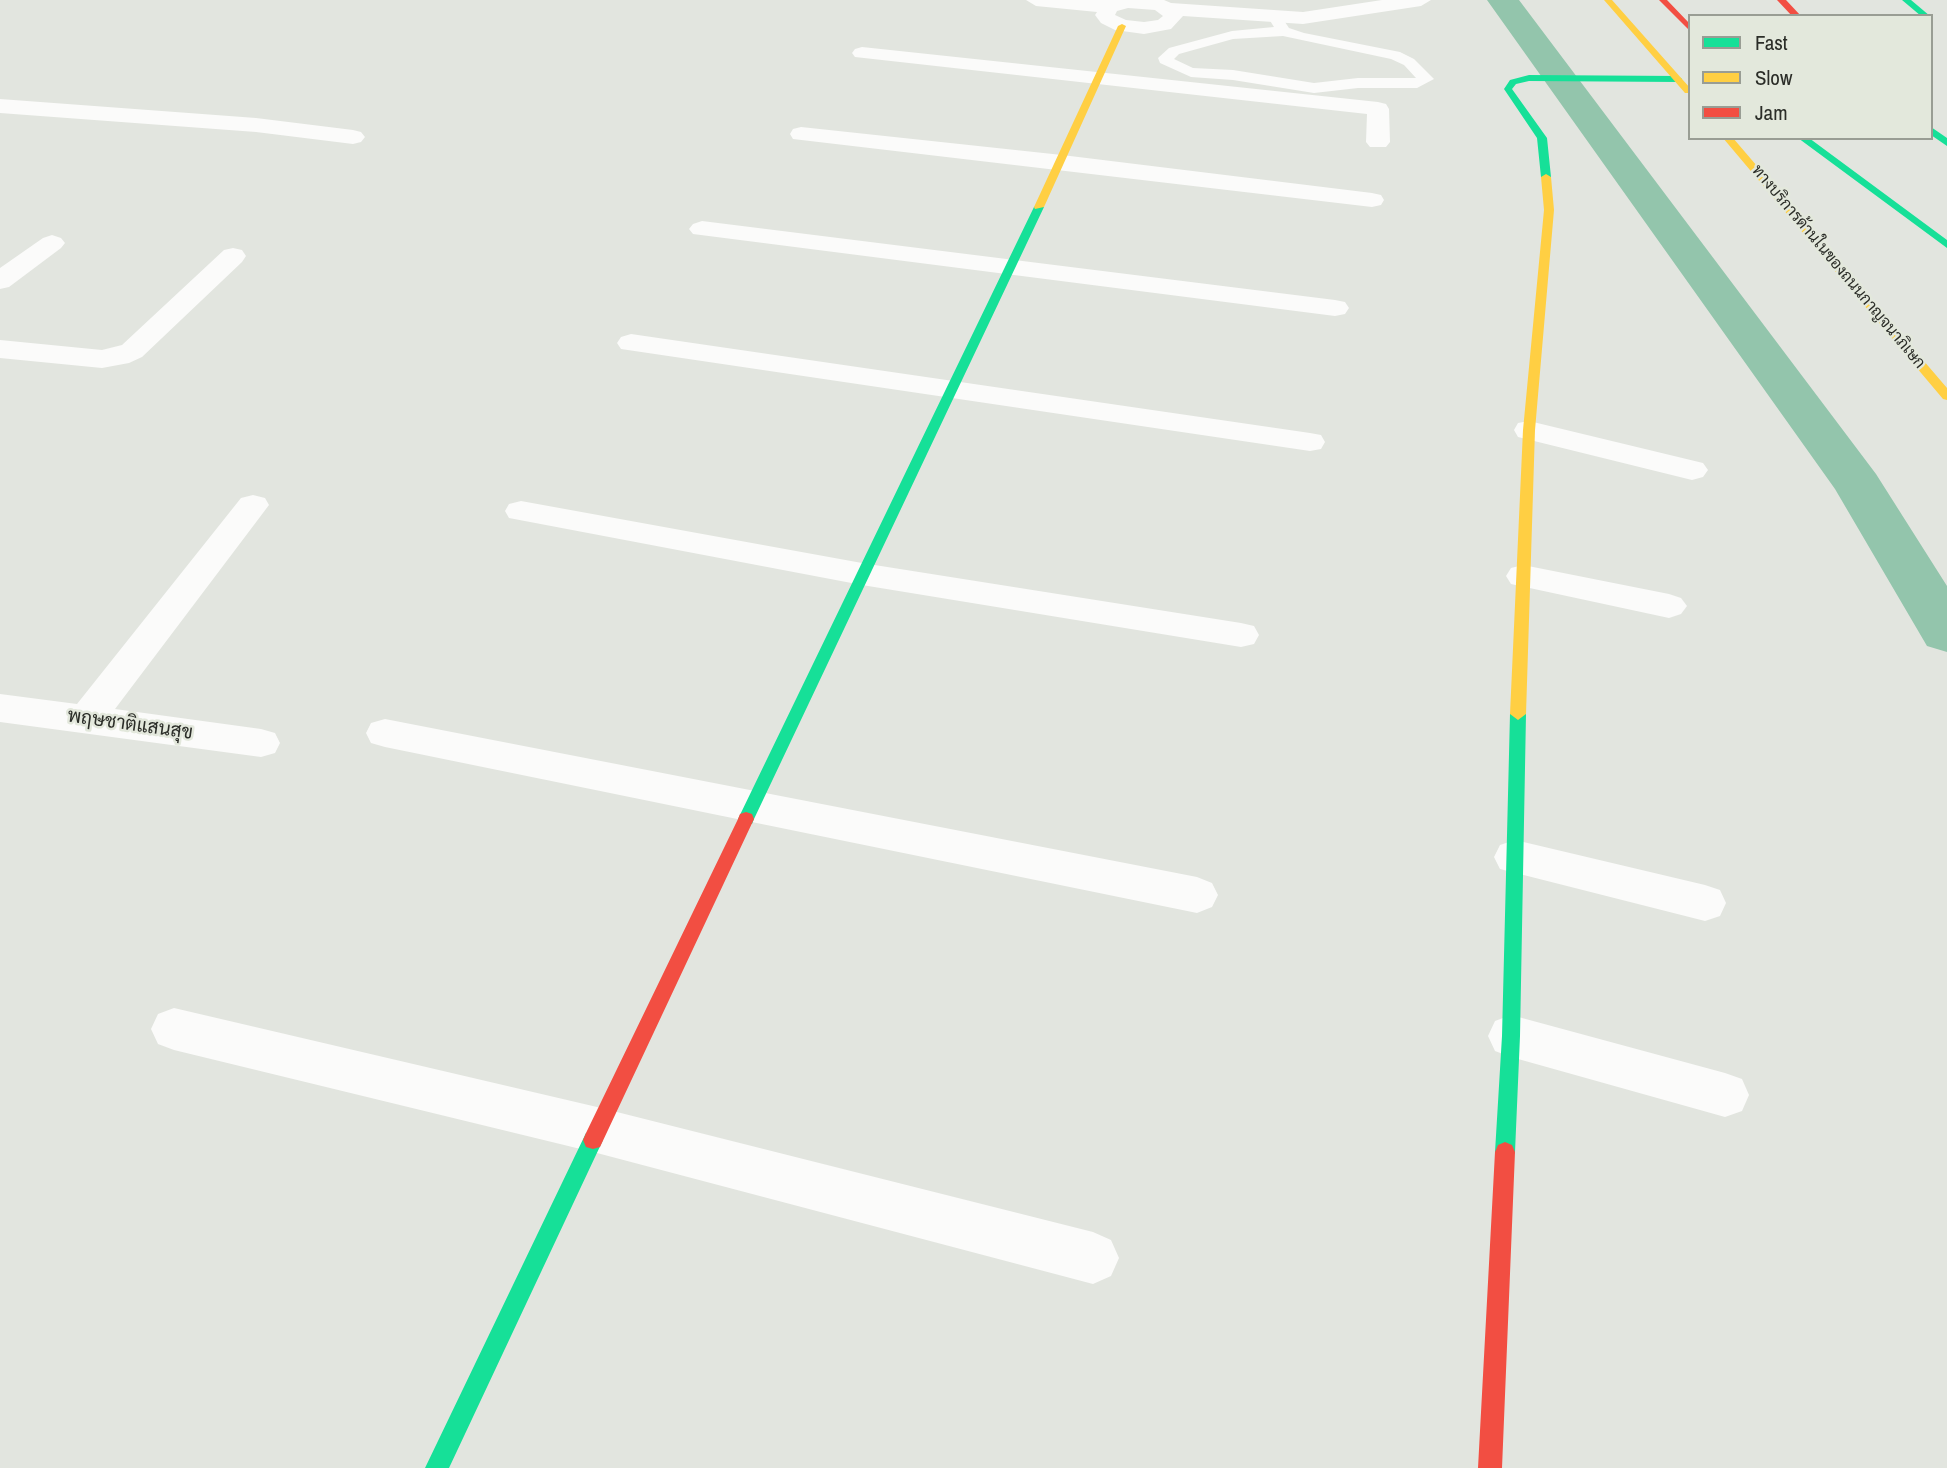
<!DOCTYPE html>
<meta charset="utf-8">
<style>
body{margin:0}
#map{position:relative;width:1947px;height:1468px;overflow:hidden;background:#e2e5df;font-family:"Archivo Narrow",sans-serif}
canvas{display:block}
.legend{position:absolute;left:1688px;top:14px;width:245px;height:126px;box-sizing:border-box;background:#e3e8dc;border:2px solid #999d94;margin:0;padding:9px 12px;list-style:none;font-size:21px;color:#2b2d28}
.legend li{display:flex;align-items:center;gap:14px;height:35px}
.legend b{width:35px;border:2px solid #999d94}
</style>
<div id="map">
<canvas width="1947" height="1468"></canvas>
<ul class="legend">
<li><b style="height:9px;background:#16e098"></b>Fast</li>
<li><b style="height:9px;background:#ffcf43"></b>Slow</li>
<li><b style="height:9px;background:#f24e42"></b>Jam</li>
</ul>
</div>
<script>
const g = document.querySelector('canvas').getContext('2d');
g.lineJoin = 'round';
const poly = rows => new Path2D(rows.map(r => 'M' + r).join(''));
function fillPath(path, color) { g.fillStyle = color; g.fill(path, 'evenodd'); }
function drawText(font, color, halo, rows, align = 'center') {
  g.font = font + ' "Archivo Narrow",Sarabun,sans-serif'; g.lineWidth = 5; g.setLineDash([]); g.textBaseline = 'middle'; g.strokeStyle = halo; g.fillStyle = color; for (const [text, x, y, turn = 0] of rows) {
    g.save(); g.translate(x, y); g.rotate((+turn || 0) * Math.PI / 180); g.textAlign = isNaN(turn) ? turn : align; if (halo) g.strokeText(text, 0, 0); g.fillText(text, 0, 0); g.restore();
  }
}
const canal = poly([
 [1487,0,1519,0,1876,474,1947,586,1947,652,1927,646,1835,489,1487,0]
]);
const lane = poly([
 [1274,12,1279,13,1289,28,1304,33,1400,52,1414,59,1434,79,1417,88,1358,88,1314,93,1233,80,1191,77,1160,63,1158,58,1169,48,1232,31,1274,27,1267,16,1274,12],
 [1283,36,1391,59,1404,65,1416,78,1358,78,1314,83,1233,70,1193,68,1174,59,1179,54,1233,39,1283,36]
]);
const street = poly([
 [1026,0,1164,0,1171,3,1303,12,1382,0,1431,0,1421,6,1303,24,1183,16,1171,29,1144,34,1115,30,1101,23,1095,15,1097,12,1036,6,1026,0],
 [1128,8,1155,10,1163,16,1158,20,1144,22,1126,20,1115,15,1117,11,1128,8],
 [862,47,1378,102,1386,104,1389,109,1390,142,1386,147,1370,147,1366,142,1367,114,855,57,852,53,855,49,862,47],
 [0,99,256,118,353,130,361,132,365,137,361,142,353,144,256,132,0,113,0,99],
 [801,127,1062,155,1372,193,1381,195,1384,200,1381,205,1372,207,793,139,790,134,793,129,801,127],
 [702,221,1335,300,1345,302,1349,308,1345,314,1335,316,693,234,689,229,693,224,702,221],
 [52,235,61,238,65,243,61,248,9,287,0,289,0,268,43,238,52,235],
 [233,248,242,250,246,256,242,262,142,357,129,363,102,368,0,358,0,340,102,350,122,345,224,250,233,248],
 [631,334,1310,433,1321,435,1325,442,1321,449,1310,451,621,349,617,343,621,337,631,334],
 [1529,421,1703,463,1708,470,1703,477,1692,480,1518,437,1514,430,1518,423,1529,421],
 [253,495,265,498,269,505,115,709,261,729,275,733,280,743,275,753,261,757,0,722,0,694,77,704,241,498,253,495],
 [521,501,862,563,1241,623,1254,626,1259,635,1254,644,1241,647,862,585,509,518,505,511,509,504,521,501],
 [1523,565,1669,594,1681,598,1687,606,1681,614,1669,618,1511,584,1506,576,1511,568,1523,565],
 [385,719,1197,877,1212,883,1218,895,1212,907,1197,913,385,747,371,743,366,733,371,723,385,719],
 [1515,840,1705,885,1720,890,1726,903,1720,916,1705,921,1500,869,1494,857,1500,845,1515,840],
 [174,1008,597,1107,1093,1232,1111,1240,1119,1258,1111,1276,1093,1284,597,1153,174,1050,158,1044,151,1029,158,1014,174,1008],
 [1511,1015,1725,1073,1742,1079,1749,1095,1742,1111,1725,1117,1511,1057,1495,1051,1488,1036,1495,1021,1511,1015]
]);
const fast = poly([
 [1902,0,1911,0,1930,16,1921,16,1902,0],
 [1529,75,1678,76,1682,79,1678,82,1529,81,1516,84,1512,89,1547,138,1551,177,1546,180,1541,177,1537,138,1504,89,1510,80,1529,75],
 [1931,127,1947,138,1947,146,1931,135,1931,127],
 [1798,138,1809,138,1947,240,1947,248,1798,138],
 [1039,204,1044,207,754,819,752,824,740,824,738,819,1034,207,1039,204],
 [1518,708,1526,714,1520,1036,1515,1152,1512,1159,1505,1162,1498,1159,1495,1152,1502,1036,1510,714,1518,708],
 [593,1131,600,1133,603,1140,449,1468,425,1468,586,1133,593,1131]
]);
const slow = poly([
 [1604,0,1612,0,1690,88,1690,93,1685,93,1604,0],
 [1122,24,1126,26,1044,207,1035,209,1034,207,1118,26,1122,24],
 [1723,138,1733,138,1947,388,1947,400,1943,399,1723,138],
 [1546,174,1551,177,1554,210,1535,430,1526,714,1518,720,1510,714,1523,430,1544,210,1541,177,1546,174]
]);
const jam = poly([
 [1659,0,1667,0,1690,24,1690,31,1659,0],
 [1777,0,1786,0,1801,16,1792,16,1777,0],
 [746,812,752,814,754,819,600,1147,593,1149,586,1147,583,1140,586,1133,738,819,740,814,746,812],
 [1505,1142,1512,1145,1515,1152,1502,1468,1478,1468,1495,1152,1498,1145,1505,1142]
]);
const farStreetnames = [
 ["ทางบริการด้านในของถนนกาญจนาภิเษก",1838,267,50]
];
const streetNames = [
 ["พฤษชาติแสนสุข",130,725,8]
];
fillPath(canal, '#93c5ac');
fillPath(lane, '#fbfbfa');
fillPath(street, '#fbfbfa');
fillPath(fast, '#16e098');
fillPath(slow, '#ffcf43');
fillPath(jam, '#f24e42');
drawText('16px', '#2b2d28', '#e3e8dc', farStreetnames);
drawText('19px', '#2b2d28', '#e3e8dc', streetNames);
</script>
